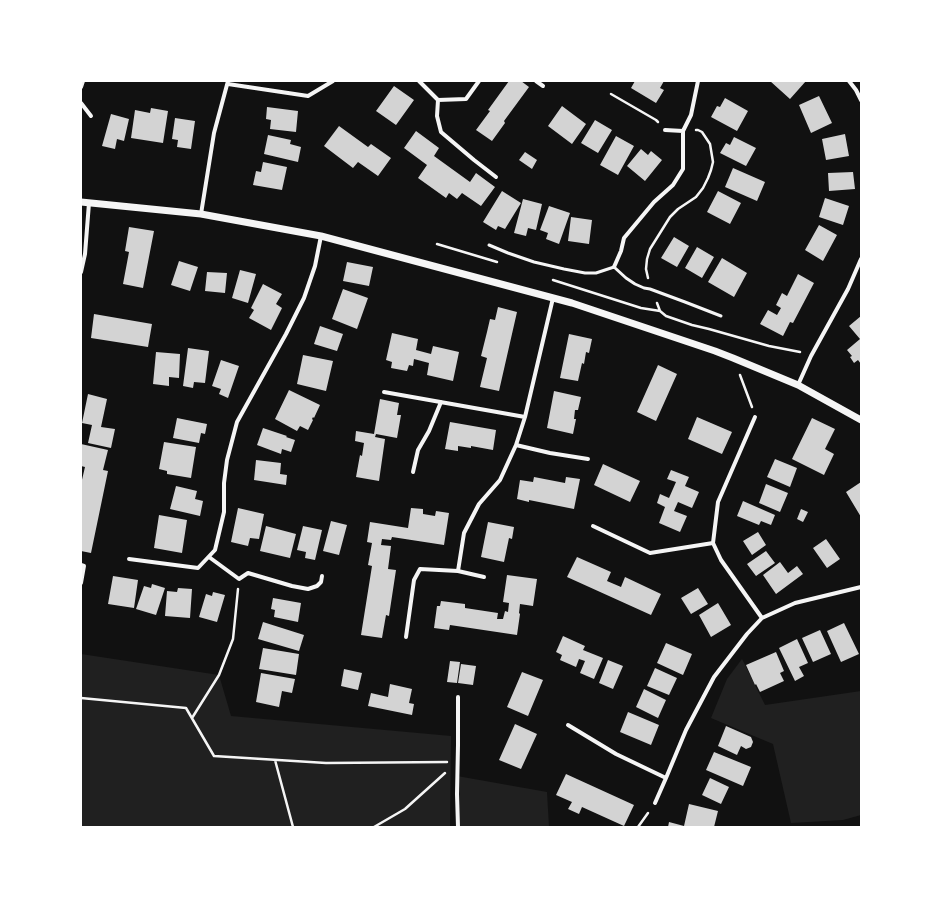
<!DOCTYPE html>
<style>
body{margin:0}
#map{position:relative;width:942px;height:908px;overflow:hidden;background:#111;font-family:"Playfair Display",serif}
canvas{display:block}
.frame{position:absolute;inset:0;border:82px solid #fff;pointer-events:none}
</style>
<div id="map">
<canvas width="942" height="908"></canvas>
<div class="frame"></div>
</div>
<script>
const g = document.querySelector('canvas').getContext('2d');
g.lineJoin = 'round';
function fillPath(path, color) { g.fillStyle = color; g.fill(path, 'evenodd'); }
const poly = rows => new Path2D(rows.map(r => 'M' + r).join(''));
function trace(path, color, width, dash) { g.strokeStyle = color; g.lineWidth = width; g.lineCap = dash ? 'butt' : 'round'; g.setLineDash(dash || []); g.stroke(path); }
const green = poly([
 [81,654,219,675,231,716,451,736,450,827,81,827],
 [742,659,765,705,861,691,861,815,843,820,791,823,773,744,711,718,727,679],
 [457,776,547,792,549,827,458,827]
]);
const building = poly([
 [509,81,521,81,529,87,504,121,505,123,492,141,476,130,490,111,488,110],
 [635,81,664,81,660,88,664,90,656,103,631,88],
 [770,81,806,81,790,99],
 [394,86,414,100,396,125,376,111],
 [819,96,832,123,811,133,799,105],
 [725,98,748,111,737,131,711,117,717,106,720,107],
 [562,106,586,124,572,144,548,126],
 [267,107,298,111,296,132,270,129,271,120,266,119],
 [151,108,168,111,163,143,131,138,135,110,150,113],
 [111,114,129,119,124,141,117,139,115,149,102,146],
 [175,118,195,121,191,149,177,147,178,140,172,139],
 [595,120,612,130,598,153,581,143],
 [339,126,368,147,371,144,391,158,378,176,358,162,353,168,324,146],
 [416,131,439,148,434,156,470,182,476,173,495,187,481,206,462,193,457,199,449,193,446,198,418,178,427,165,404,148],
 [845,134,849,156,826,160,822,139],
 [268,135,291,140,290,144,301,147,298,162,264,154],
 [616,136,634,146,618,175,600,165],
 [734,137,756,148,746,166,720,153,726,143,730,145],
 [641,149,648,155,651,151,662,160,645,181,627,166],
 [525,152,537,160,532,169,519,160],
 [263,162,287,167,282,190,253,185,256,171,261,172],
 [733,168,765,182,757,201,725,187],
 [853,172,855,189,829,191,828,173],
 [502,191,521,203,505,229,498,226,496,230,483,222],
 [718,191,741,203,730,224,707,212],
 [825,198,849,206,843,225,819,217],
 [523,199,542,204,536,230,528,228,526,236,514,233],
 [549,206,570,213,559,244,546,239,548,233,540,230],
 [571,217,592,220,589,244,568,241],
 [819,225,837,235,823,261,805,250],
 [129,227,154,231,143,288,123,284,129,252,125,251],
 [674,237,689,246,677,267,661,258],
 [697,247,714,257,702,278,685,268],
 [722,258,747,273,734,297,708,282],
 [179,261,198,267,190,291,171,285],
 [347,262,373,267,369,286,343,281],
 [240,270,256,274,248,303,232,298],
 [207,272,227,273,225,293,205,291],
 [798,274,814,283,793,323,790,322,783,336,760,324,768,310,777,315,781,308,776,305,782,293,787,296],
 [263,284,282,294,276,304,282,308,271,330,249,318,254,310,251,308],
 [343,289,368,298,357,329,332,319],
 [498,307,517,312,499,391,480,387,487,358,481,356,487,332,490,319,495,320],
 [94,314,152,324,148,347,91,338],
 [861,316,861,364,858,360,854,363,850,357,852,356,847,350,860,339,849,326],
 [320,326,343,334,337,351,314,344],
 [392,333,418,339,416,350,431,354,433,346,459,352,453,381,427,375,429,363,414,359,413,366,409,365,407,371,391,368,392,362,386,360],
 [569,334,592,339,589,353,586,352,584,364,582,363,578,381,560,378],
 [188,348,209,351,205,383,194,382,193,388,183,386],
 [156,352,180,354,179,378,169,377,169,386,153,384],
 [303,355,333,361,326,391,297,384],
 [221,360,239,366,228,398,219,394,221,389,212,386],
 [658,365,677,374,656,421,637,412],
 [289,390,320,405,314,418,313,417,312,419,313,420,308,430,300,426,297,431,275,419],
 [554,391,581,397,578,410,575,410,574,419,576,419,573,434,547,428],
 [88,394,107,399,101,427,115,429,111,448,88,443,92,425,82,423],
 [380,399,399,403,397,415,401,415,397,438,376,434,375,437,385,439,379,481,356,477,360,455,362,456,364,443,355,441,356,431,374,434],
 [697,417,732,432,722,454,688,439],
 [177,418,207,424,205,434,201,433,199,443,173,438],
 [812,418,835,429,825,449,834,454,824,475,792,459],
 [450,422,496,430,493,450,471,446,471,448,458,446,458,451,445,449],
 [263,428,287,436,286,437,295,440,291,452,282,449,281,454,257,445],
 [164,442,196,447,191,478,167,474,167,471,159,469],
 [81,444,108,450,103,470,108,471,91,553,81,551,81,484,85,467,81,466],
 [775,459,797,468,790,487,767,477],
 [256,460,281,463,280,474,287,475,286,485,254,480],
 [603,464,640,481,630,502,594,485],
 [671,470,689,477,685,486,699,492,692,508,678,502,674,511,687,516,680,532,659,523,665,507,657,503,660,494,669,498,676,482,667,479],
 [534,477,565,483,566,477,580,479,574,509,529,500,529,502,517,499,520,480,533,482],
 [861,482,861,517,846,492],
 [766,484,788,493,780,512,759,503],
 [176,486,197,491,195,499,203,501,200,516,170,509],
 [743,501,775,515,771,525,761,521,759,525,737,516],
 [238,508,264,514,259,539,250,538,248,546,231,542],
 [411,508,423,509,423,514,435,516,436,511,449,513,444,545,392,537,391,540,382,539,381,545,391,546,388,569,396,570,389,616,386,615,382,638,361,635,372,566,368,565,372,543,367,542,370,522,408,528],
 [801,509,808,512,803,522,797,519],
 [159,515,187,520,182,553,154,548],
 [331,521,347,525,339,555,323,551],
 [488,522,514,527,512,539,509,538,504,562,481,557],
 [266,526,296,534,290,558,260,551],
 [303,526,322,530,315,560,305,558,306,552,297,550],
 [758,532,766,545,752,555,743,541],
 [826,539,840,559,827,568,813,548],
 [766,551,775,563,756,576,747,564],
 [577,557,611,572,607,581,621,587,625,577,661,594,651,615,567,577],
 [780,562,788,573,797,566,803,574,776,594,763,575],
 [507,575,537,579,533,606,520,604,519,613,520,614,517,635,450,625,449,630,434,628,437,606,440,606,441,601,465,604,465,608,498,613,497,619,503,619,505,611,508,612,509,603,503,602],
 [113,576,138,580,134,608,108,604],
 [152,584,165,588,156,615,136,609,144,586,151,588],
 [178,588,192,589,190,618,165,616,167,591,177,592],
 [698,588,708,604,691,614,681,598],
 [213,592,225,595,217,622,199,617,206,594,212,596],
 [273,598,301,603,298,622,274,617,275,610,271,609],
 [718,603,731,625,711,637,699,615],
 [263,622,304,635,299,651,258,639],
 [844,623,859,654,841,662,827,631],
 [820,630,831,654,813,662,802,638],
 [563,636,585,646,583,650,603,658,594,679,580,673,585,661,579,659,576,667,560,660,562,655,556,652],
 [797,639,808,663,799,667,804,676,795,681,779,648],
 [666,643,692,654,683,675,657,663],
 [263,648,299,654,296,675,259,669],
 [776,652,784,671,780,673,784,681,760,692,756,684,755,685,746,665],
 [608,660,623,666,613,689,599,683],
 [450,661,460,662,457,683,447,682],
 [461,664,476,666,473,685,458,683],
 [655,668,677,678,669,695,647,686],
 [344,669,362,673,358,690,341,686],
 [522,672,543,680,528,716,507,707],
 [261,673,295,679,292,693,282,691,279,707,256,702],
 [390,684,412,689,409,703,414,704,412,715,368,706,371,693,388,697],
 [644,689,666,700,658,718,636,707],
 [628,712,659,725,651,745,620,732],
 [515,724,537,734,521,769,499,760],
 [726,726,751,737,753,742,751,747,746,749,741,746,737,755,718,746],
 [714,752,751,767,743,786,706,770],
 [566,774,634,805,624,826,582,807,579,814,568,809,572,802,556,795],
 [710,778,729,787,721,804,702,795],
 [689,804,718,811,714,827,668,827,669,822,684,826]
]);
const path = poly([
 [611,94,656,120,658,122],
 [437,244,497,262],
 [648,278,646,269,647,259,650,249,670,217,678,209,696,197,703,188,708,178,711,170,713,162,710,144,702,132,698,130,696,130],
 [553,280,641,308,660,311],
 [657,303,660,311,666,316,692,325,709,329,769,346,800,352],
 [740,375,752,407],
 [81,698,186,708,214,756,326,763,447,762],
 [192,718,219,675,233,639,238,589],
 [275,760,293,827],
 [374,827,405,809,445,773],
 [638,827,648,813]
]);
const service = poly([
 [489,245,508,253,534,262,564,269,585,273,596,273,614,267,626,278,635,284,644,288,650,289,685,302,721,316]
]);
const minor = poly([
 [419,81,438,100,437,116,441,132,474,160,496,177],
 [536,81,543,86],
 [849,81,856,90,861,100],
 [228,84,308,96,333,81],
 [81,87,83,81],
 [438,100,466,99,479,81],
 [81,103,91,116],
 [665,130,683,131],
 [201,214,214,133,228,81],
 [614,267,621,251,624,238,654,202,673,185,683,169,683,131,691,115,698,81],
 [81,272,85,254,89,203],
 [798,385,811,356,848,289,861,259],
 [384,392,525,417],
 [755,417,718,502,713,543,721,560,762,618],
 [516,445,550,453,588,459],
 [413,472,418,450,429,431,441,402],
 [593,526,650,553,713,543],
 [209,557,239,579,248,573,292,586,308,589,317,586,321,582,322,576],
 [129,559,198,568,215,550,224,512,224,483,227,460,237,422,286,334,304,298,315,266,321,236],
 [81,565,84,566,81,583],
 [458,571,464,533,479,504,500,480,516,445,525,417,553,298],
 [406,637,414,580,420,569,458,571,484,577],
 [568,725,616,754,666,778],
 [655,803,666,778,686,730,714,677,747,634,762,618,795,603,861,587],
 [458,827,457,794,458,745,458,697]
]);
const tertiary = poly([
 [81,202,201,214,321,236,572,303,715,351,733,358,798,385,861,420]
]);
fillPath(green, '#202020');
fillPath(building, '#d3d3d3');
trace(path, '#f5f5f5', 2.5);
trace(service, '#f5f5f5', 3);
trace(minor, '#f5f5f5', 4);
trace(tertiary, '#f5f5f5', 7);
</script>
